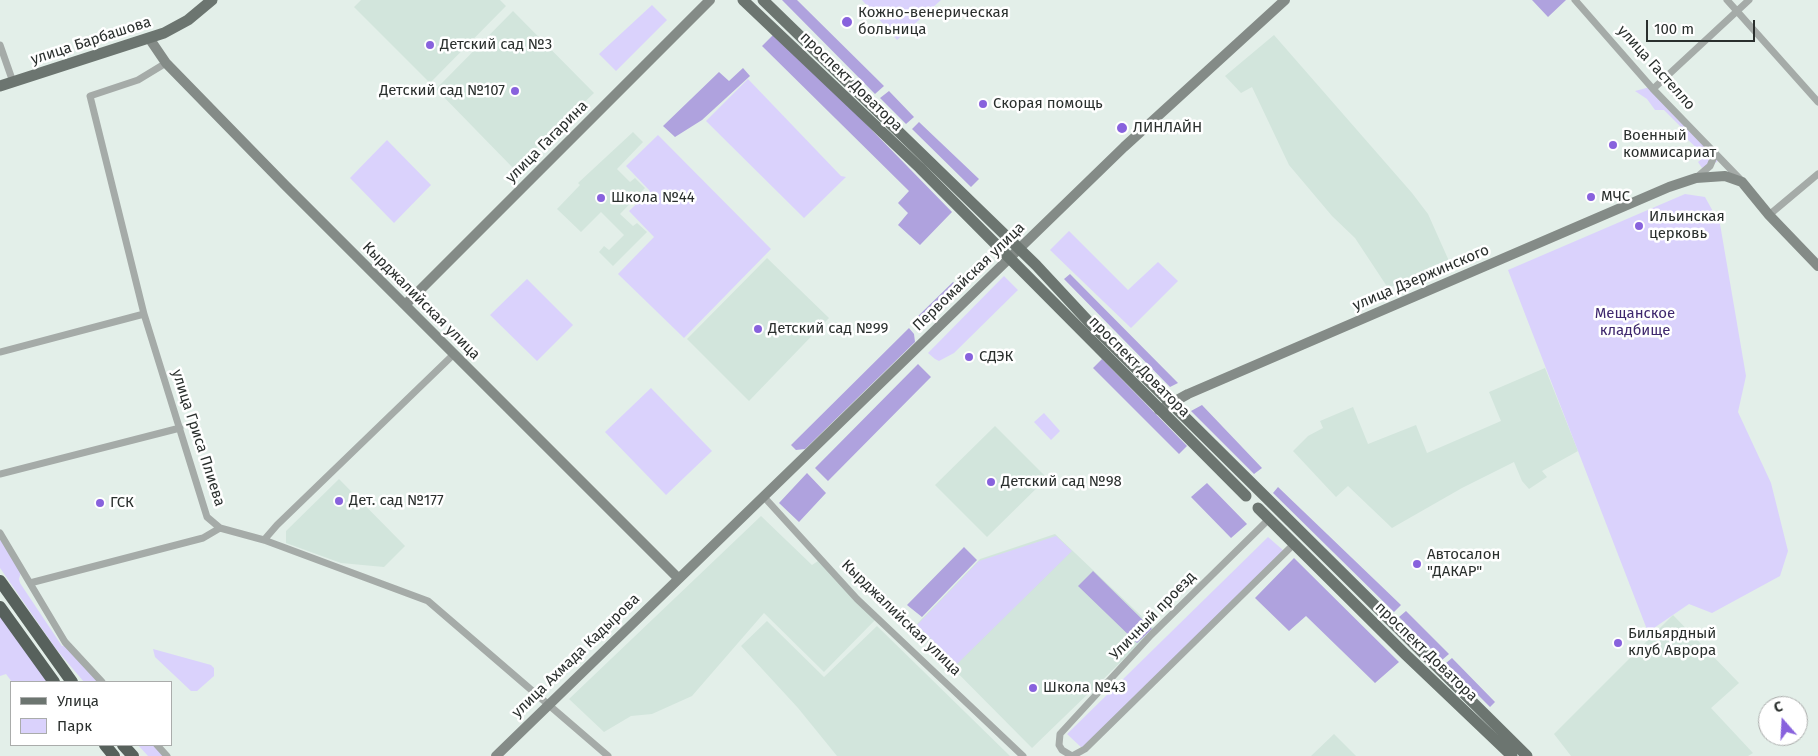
<!DOCTYPE html>
<meta charset="utf-8">
<style>
body{margin:0}
#map{position:relative;width:1818px;height:756px;overflow:hidden;background:#e3efe9;font-family:"Fira Sans",sans-serif}
canvas{display:block}
.legend{position:absolute;left:10px;top:681px;width:162px;height:65px;box-sizing:border-box;background:#fff;border:1px solid #aaacab;margin:0;padding:6px 9px;list-style:none;font-size:15px;color:#2a2f2d}
.legend li{display:flex;align-items:center;gap:10px;height:25px}
.legend b{width:25px;border:1px solid #aaacab}
.north{position:absolute;left:1758px;top:696px;width:50px;height:50px;box-sizing:border-box;background:#fff;border:1px solid #aaacab;border-radius:50%;rotate:341deg;font-size:14px;font-weight:700;line-height:20px;text-align:center;color:#2a2f2d}
.north::after{content:'';display:block;margin:auto;width:18px;height:22px;background:#8862dd;clip-path:polygon(50% 0,100% 100%,50% 72%,0 100%)}
.scale{position:absolute;left:1646px;top:20px;width:109px;height:22px;box-sizing:border-box;border:2px solid #2a2f2d;border-top:0;padding-left:6px;font-size:15px;line-height:18px;white-space:nowrap;color:#2a2f2d;-webkit-text-stroke:4px #fff;paint-order:stroke}
</style>
<div id="map">
<canvas width="1818" height="756"></canvas>
<ul class="legend">
<li><b style="height:6px;background:#6c7570"></b>Улица</li>
<li><b style="height:14px;background:#dad2fc"></b>Парк</li>
</ul>
<div class="north">С</div>
<div class="scale">100 m</div>
</div>
<script>
const g = document.querySelector('canvas').getContext('2d');
g.lineJoin = 'round';
function fillPath(path, color) { g.fillStyle = color; g.fill(path, 'evenodd'); }
const poly = rows => new Path2D(rows.map(r => 'M' + r).join(''));
function trace(path, color, width, dash) { g.strokeStyle = color; g.lineWidth = width; g.lineCap = dash ? 'butt' : 'round'; g.setLineDash(dash || []); g.stroke(path); }
function drawText(font, color, halo, rows, align = 'center') {
  g.font = font + ' "Fira Sans",sans-serif'; g.lineWidth = 5; g.setLineDash([]); g.textBaseline = 'middle'; g.strokeStyle = halo; g.fillStyle = color; for (const [text, x, y, turn = 0] of rows) {
    g.save(); g.translate(x, y); g.rotate((+turn || 0) * Math.PI / 180); g.textAlign = isNaN(turn) ? turn : align; if (halo) g.strokeText(text, 0, 0); g.fillText(text, 0, 0); g.restore();
  }
}
const built = poly([
 [361,0,500,0,506,6,430,83,354,7],
 [513,11,594,93,514,169,436,89],
 [1274,35,1412,193,1428,214,1449,261,1388,288,1355,238,1332,216,1289,165,1252,87,1241,93,1225,76],
 [633,132,643,142,617,169,630,182,635,178,645,188,620,214,633,226,637,223,647,232,613,266,599,252,604,246,609,250,624,235,601,212,581,232,557,209,580,185,578,183],
 [767,258,829,318,749,401,687,339],
 [1545,368,1578,451,1542,471,1547,477,1529,489,1522,481,1514,462,1462,488,1392,528,1348,486,1336,497,1293,451,1308,436,1323,428,1320,421,1353,407,1368,444,1416,425,1427,453,1501,421,1489,392],
 [995,426,1047,478,987,537,935,485],
 [339,479,405,546,384,567,341,563,286,543,286,531],
 [761,516,812,565,818,561,877,618,824,672,764,613,692,696,652,714,631,716,604,732,569,699],
 [1055,534,1155,629,1032,748,913,628,980,559],
 [1673,615,1739,683,1711,708,1753,753,1748,756,1571,756,1554,734],
 [767,621,824,677,877,626,1010,756,837,756,798,708,741,646],
 [1334,734,1356,756,1311,756]
]);
const green = poly([
 [862,0,941,0,897,40],
 [652,5,667,20,616,71,599,54],
 [748,79,841,176,846,177,804,218,706,121],
 [1650,87,1718,154,1717,162,1702,168,1698,162,1705,156,1683,135,1681,127,1664,110,1655,110,1647,99,1635,91],
 [658,135,771,249,684,338,618,274,654,237,629,211,650,191,626,166],
 [387,140,431,185,394,223,350,178],
 [1685,194,1705,197,1720,224,1746,376,1738,412,1771,483,1788,551,1780,576,1712,613,1689,604,1648,632,1508,270],
 [1069,231,1128,290,1158,262,1178,281,1131,328,1050,250],
 [1004,276,1018,290,954,353,939,361,935,359,928,353],
 [527,279,573,325,537,361,490,315],
 [651,388,712,451,666,495,605,432],
 [1044,413,1060,431,1051,440,1034,422],
 [1056,536,1072,551,957,664,917,625,979,561],
 [1268,537,1284,551,1083,749,1067,734],
 [0,538,21,572,19,579,20,583,62,646,66,645,101,682,84,682,56,649,0,568],
 [0,613,48,682,12,682,6,674,0,676],
 [153,649,211,665,214,668,214,676,197,691,191,691,155,657],
 [138,745,158,745,168,756,148,756]
]);
const forest = poly([
 [782,0,797,0,884,86,875,94],
 [1532,0,1566,0,1548,17],
 [776,32,952,212,920,245,898,225,908,213,898,203,909,191,762,46],
 [743,68,750,76,702,120,675,137,663,126,719,72,729,81],
 [889,91,914,117,906,124,880,98],
 [919,122,979,179,971,187,912,129],
 [1070,274,1178,383,1170,387,1064,279],
 [953,282,961,290,927,325,921,326,914,320],
 [909,328,914,334,915,342,805,449,796,450,791,445],
 [1102,359,1187,446,1179,454,1093,368],
 [918,364,931,377,828,481,815,468],
 [1202,405,1262,468,1254,474,1191,411],
 [807,473,826,493,799,522,779,503],
 [1207,483,1247,524,1231,538,1191,497],
 [1278,487,1401,605,1394,612,1273,493],
 [964,547,977,560,922,617,907,605],
 [1294,558,1399,662,1375,683,1306,616,1289,631,1255,598],
 [1093,571,1152,629,1137,643,1078,586],
 [1406,611,1449,654,1442,660,1399,617],
 [1452,658,1495,702,1490,707,1446,663]
]);
const street = poly([
 [1575,0,1653,89,1740,179],
 [1727,0,1818,102],
 [0,45,13,82],
 [166,63,138,80,90,96,144,314,207,517,220,528,264,540,428,601,608,756],
 [1653,89,1749,0],
 [1696,178,1710,166,1713,159,1712,151],
 [1769,215,1818,174],
 [0,352,144,314],
 [0,474,180,428],
 [764,497,857,599,1023,756],
 [1269,519,1151,635,1060,734,1059,745,1062,750,1072,756,1085,749,1294,544],
 [0,533,65,642,102,682],
 [264,540,277,525,453,355],
 [30,583,203,538,220,528],
 [157,745,167,756]
]);
const secondary = poly([
 [149,38,166,63,285,185,678,578],
 [405,305,710,0],
 [1159,410,1188,394,1669,187,1696,178,1725,176,1742,182,1769,215,1818,266],
 [496,756,1124,147,1285,0]
]);
const primary = poly([
 [743,0,920,168,1246,496],
 [763,0,1036,265,1089,322,1527,756],
 [0,86,164,33,188,20,212,0],
 [1258,508,1405,654,1512,756]
]);
const highway = poly([
 [0,581,72,682],
 [0,607,54,682],
 [105,745,114,756],
 [123,745,133,756]
]);
const markers = [
 [847,22,6,"#8862dd"],
 [430,45,5,"#8862dd"],
 [515,91,5,"#8862dd"],
 [983,104,5,"#8862dd"],
 [1122,128,6,"#8862dd"],
 [1613,145,5,"#8862dd"],
 [1591,197,5,"#8862dd"],
 [601,198,5,"#8862dd"],
 [1639,226,5,"#8862dd"],
 [758,329,5,"#8862dd"],
 [969,357,5,"#8862dd"],
 [991,482,5,"#8862dd"],
 [339,501,5,"#8862dd"],
 [100,503,5,"#8862dd"],
 [1417,564,5,"#8862dd"],
 [1618,643,5,"#8862dd"],
 [1033,688,5,"#8862dd"]
];
const poiNames = [
 ["Кожно-венерическая",858,13],
 ["больница",858,30],
 ["Детский сад №3",440,45],
 ["Детский сад №107",505,91,"right"],
 ["Скорая помощь",993,104],
 ["ЛИНЛАЙН",1133,128],
 ["Военный",1623,136],
 ["коммисариат",1623,153],
 ["МЧС",1601,197],
 ["Школа №44",611,198],
 ["Ильинская",1649,217],
 ["церковь",1649,234],
 ["Детский сад №99",768,329],
 ["СДЭК",979,357],
 ["Детский сад №98",1001,482],
 ["Дет. сад №177",349,501],
 ["ГСК",110,503],
 ["Автосалон",1427,555],
 ["\"ДАКАР\"",1427,572],
 ["Бильярдный",1628,634],
 ["клуб Аврора",1628,651],
 ["Школа №43",1043,688]
];
const streetNames = [
 ["улица Барбашова",91,41,-18],
 ["улица Гастелло",1656,68,48],
 ["проспект Доватора",851,82,44],
 ["улица Гагарина",547,142,-45],
 ["Первомайская улица",969,277,-44],
 ["улица Дзержинского",1421,278,-23],
 ["Кырджалийская улица",421,301,45],
 ["проспект Доватора",1139,367,45],
 ["улица Гриса Плиева",198,438,72],
 ["Уличный проезд",1153,616,-46],
 ["Кырджалийская улица",901,618,44],
 ["проспект Доватора",1426,652,44],
 ["улица Ахмада Кадырова",576,656,-44]
];
const parkNames = [
 ["Мещанское",1635,314],
 ["кладбище",1635,331]
];
fillPath(built, '#d2e5dc');
fillPath(green, '#dad2fc');
fillPath(forest, '#afa2de');
trace(street, '#a5aba8', 7);
trace(secondary, '#848b87', 10);
trace(primary, '#6c7570', 11);
trace(highway, '#57615c', 12);
for (const [x, y, r, color] of markers) { const dot = new Path2D(); dot.arc(x, y, r, 0, 2 * Math.PI); g.fillStyle = color; g.fill(dot); trace(dot, '#fff', 2); }
drawText('15px', '#2a2f2d', '#fff', poiNames, 'left');
drawText('15px', '#2a2f2d', '#fff', streetNames);
drawText('15px', '#3f286e', '#fff', parkNames);
</script>
